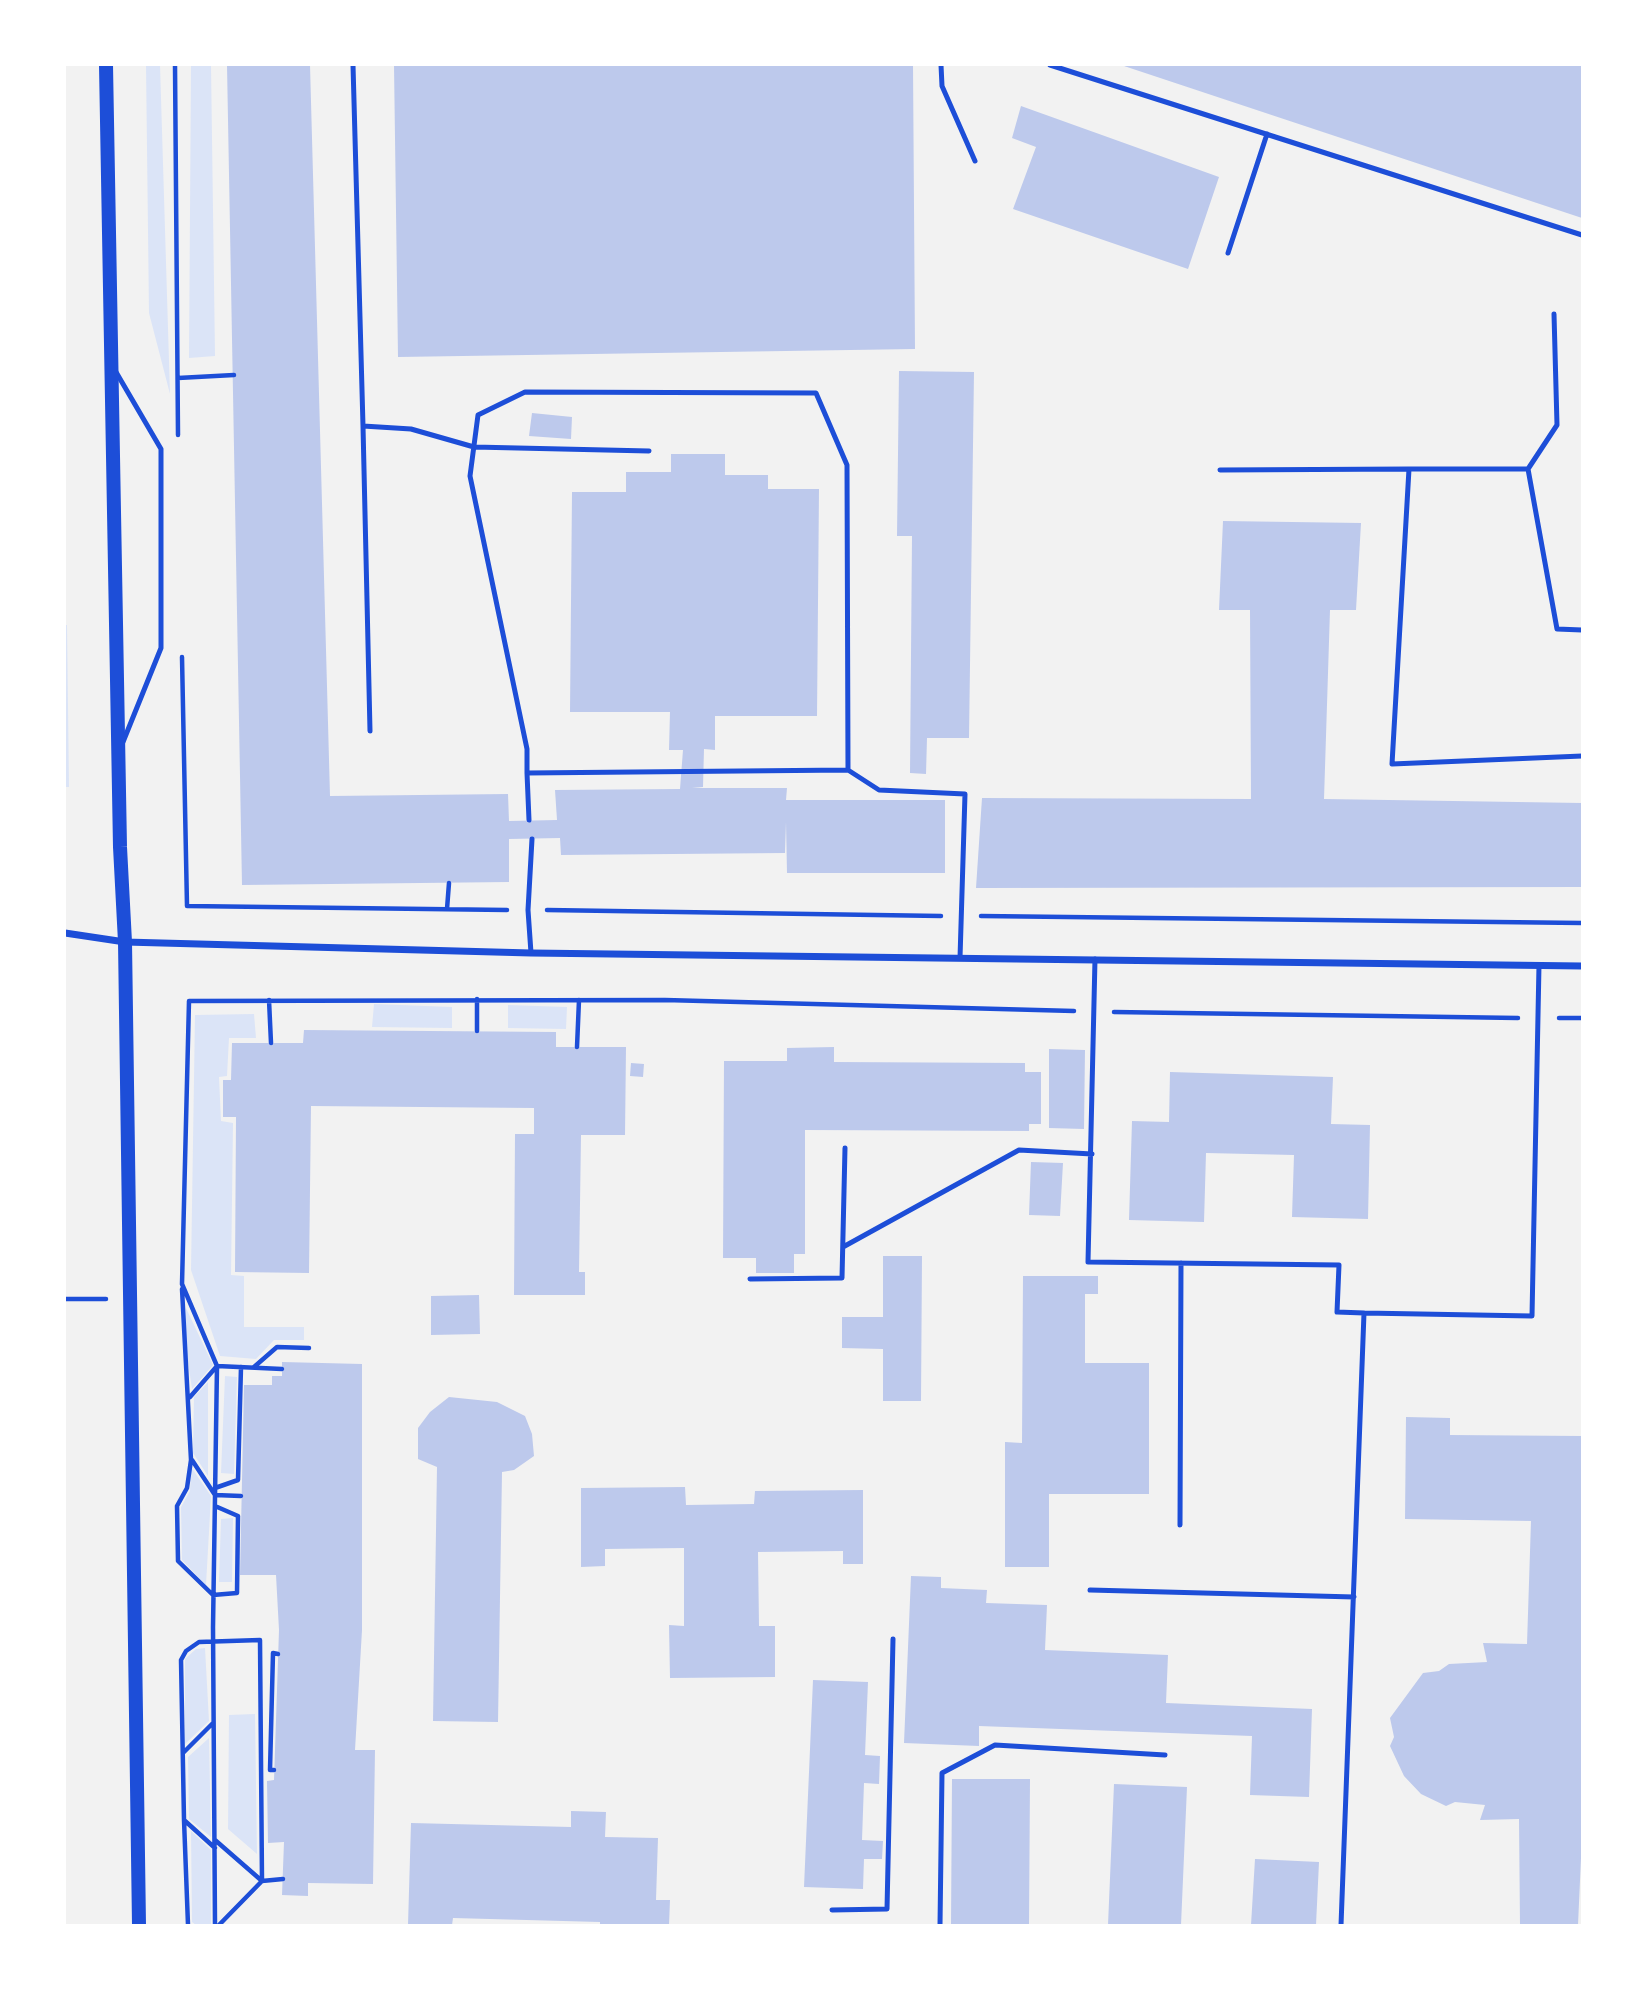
<!DOCTYPE html>
<style>
body{margin:0}
#map{position:relative;width:1647px;height:1990px;overflow:hidden;background:#f2f2f2;font-family:"DM Sans",sans-serif}
canvas{display:block}
.frame{position:absolute;inset:0;border:66px solid #fff;pointer-events:none}
</style>
<div id="map">
<canvas width="1647" height="1990"></canvas>
<div class="frame"></div>
</div>
<script>
const g = document.querySelector('canvas').getContext('2d');
g.lineJoin = 'round';
function fillPath(path, color) { g.fillStyle = color; g.fill(path, 'evenodd'); }
const poly = rows => new Path2D(rows.map(r => 'M' + r).join(''));
function trace(path, color, width, dash) { g.strokeStyle = color; g.lineWidth = width; g.lineCap = dash ? 'butt' : 'round'; g.setLineDash(dash || []); g.stroke(path); }
const green = poly([
 [146,65,160,65,170,394,149,313],
 [191,65,211,65,215,356,189,358],
 [65,625,67,625,69,787,65,787],
 [374,1004,452,1007,452,1028,372,1027],
 [508,1005,567,1007,566,1029,508,1028],
 [254,1014,256,1038,229,1038,227,1076,219,1077,221,1121,233,1123,231,1275,244,1276,244,1327,304,1327,304,1340,274,1340,256,1359,220,1356,191,1270,195,1015],
 [186,1308,213,1365,192,1389,185,1342],
 [225,1376,237,1377,234,1474,221,1473],
 [208,1382,208,1476,193,1453,194,1397],
 [191,1467,211,1496,206,1585,182,1560,181,1507,190,1491],
 [233,1518,232,1582,219,1582,221,1519],
 [205,1648,209,1721,185,1744,185,1659,196,1649],
 [255,1714,257,1854,228,1829,229,1715],
 [209,1738,211,1837,189,1819,188,1757],
 [191,1831,211,1850,211,1925,196,1925,192,1922]
]);
const building = poly([
 [227,65,310,65,330,796,508,794,509,821,557,820,555,790,680,789,683,750,669,750,670,712,570,712,572,492,626,492,626,472,671,472,671,454,725,454,725,475,768,475,768,489,819,489,817,716,715,716,715,750,704,749,703,787,692,788,787,788,786,800,945,800,945,873,787,873,786,822,785,853,561,855,560,838,509,839,509,882,242,885],
 [394,65,913,65,915,349,398,357],
 [1121,65,1582,65,1582,218],
 [1021,106,1219,177,1188,269,1013,209,1036,147,1012,138],
 [899,371,974,372,969,738,927,738,926,774,910,773,912,536,897,536],
 [532,413,572,417,571,439,529,436],
 [1223,521,1361,523,1356,610,1330,610,1324,799,1582,803,1581,887,976,888,982,798,1251,799,1250,610,1219,610],
 [304,1030,556,1032,556,1047,626,1047,625,1135,581,1135,579,1272,585,1272,585,1295,514,1295,515,1134,534,1134,534,1108,311,1106,309,1273,235,1272,236,1117,223,1117,223,1080,231,1080,232,1043,303,1043],
 [834,1047,834,1062,1025,1063,1025,1072,1041,1072,1041,1124,1029,1124,1029,1131,805,1130,805,1254,794,1254,794,1273,756,1273,756,1258,723,1258,724,1061,787,1061,787,1048],
 [1049,1049,1085,1050,1084,1129,1049,1128],
 [631,1063,644,1064,643,1077,630,1076],
 [1170,1072,1333,1077,1331,1124,1370,1125,1368,1219,1292,1217,1294,1155,1206,1153,1204,1222,1129,1220,1132,1121,1169,1122],
 [1031,1162,1063,1163,1060,1216,1029,1215],
 [883,1256,922,1256,921,1401,883,1401,883,1349,842,1348,842,1317,883,1317],
 [1023,1276,1098,1276,1098,1294,1085,1294,1085,1363,1149,1363,1149,1494,1049,1494,1049,1567,1005,1567,1005,1442,1022,1443],
 [479,1295,480,1334,431,1335,431,1296],
 [282,1362,362,1364,362,1630,355,1750,375,1750,373,1884,308,1883,308,1896,282,1895,284,1842,268,1843,267,1781,274,1780,279,1630,276,1575,240,1575,244,1385,272,1385,272,1376,282,1376],
 [449,1397,497,1402,525,1416,532,1434,534,1456,514,1470,502,1472,498,1722,433,1721,437,1467,418,1459,418,1428,430,1412],
 [1406,1417,1450,1418,1450,1435,1582,1436,1582,1836,1578,1925,1520,1925,1519,1819,1480,1820,1485,1805,1455,1802,1446,1806,1421,1794,1404,1776,1390,1746,1394,1737,1390,1718,1423,1673,1439,1671,1449,1664,1487,1662,1483,1643,1527,1644,1531,1521,1405,1519],
 [685,1487,686,1505,754,1504,755,1491,863,1490,863,1564,843,1564,843,1551,758,1552,759,1626,775,1626,775,1677,670,1678,669,1625,684,1626,684,1548,605,1549,605,1566,581,1567,581,1488],
 [911,1576,941,1577,941,1588,987,1590,986,1603,1047,1605,1045,1650,1168,1655,1166,1703,1312,1709,1309,1797,1250,1795,1252,1736,979,1726,979,1746,904,1743],
 [813,1680,868,1682,865,1755,880,1756,879,1784,864,1783,862,1840,883,1841,882,1859,864,1859,863,1889,804,1887],
 [952,1779,1030,1779,1029,1925,951,1925],
 [1114,1784,1187,1787,1181,1925,1108,1925],
 [571,1811,606,1812,605,1837,658,1838,656,1900,670,1900,669,1925,600,1925,600,1922,453,1918,452,1925,408,1925,411,1823,571,1827],
 [1255,1859,1319,1862,1316,1925,1251,1925]
]);
const path = poly([
 [175,65,178,435],
 [178,378,234,375],
 [182,657,187,906,507,910],
 [447,909,449,883],
 [547,910,941,916],
 [981,916,1582,923],
 [269,1000,271,1043],
 [1114,1012,1518,1018],
 [1559,1018,1582,1018],
 [477,1031,477,999],
 [577,1047,579,1000],
 [182,1289,191,1460,187,1488,177,1506,178,1561,213,1595,237,1593,238,1516,215,1506],
 [65,1299,106,1299],
 [254,1367,277,1347,309,1348],
 [190,1397,217,1366,282,1369],
 [192,1460,215,1495,241,1496],
 [215,1488,238,1480,241,1367],
 [183,1753,213,1723],
 [274,1770,270,1770,273,1653,278,1654],
 [184,1820,188,1925],
 [215,1848,184,1820,181,1660,186,1651,199,1642,260,1640,262,1881,215,1840],
 [215,1925,213,1627,217,1366,182,1284,189,1001,665,1000,1074,1011],
 [219,1925,262,1881,283,1879]
]);
const service = poly([
 [353,65,363,426],
 [941,65,942,86,975,161],
 [1050,65,1582,235],
 [1228,253,1267,134],
 [116,372,161,449,161,648,123,742],
 [1409,469,1528,469,1557,425,1554,314],
 [1528,469,1557,629,1582,630],
 [1220,470,1409,469,1392,764,1582,756],
 [370,731,363,426,411,429,474,447,649,451],
 [848,770,879,790,965,794,960,958],
 [527,773,848,770,847,465,816,393,525,392,478,415,470,476,527,749,527,773,529,820],
 [531,953,528,910,532,839],
 [1095,959,1088,1262,1339,1265,1337,1312,1364,1313],
 [843,1247,1019,1150,1092,1154],
 [750,1279,842,1278,845,1148],
 [1180,1525,1181,1263],
 [1090,1590,1354,1597],
 [832,1910,887,1909,893,1639],
 [940,1925,942,1773,995,1745,1165,1755],
 [1341,1925,1364,1313,1532,1316,1539,965]
]);
const minor = poly([
 [65,933,125,942,531,953,1582,966]
]);
const secondary = poly([
 [106,65,120,847,125,942,139,1925]
]);
fillPath(green, '#dbe4f7');
fillPath(building, '#bdc9ec');
trace(path, '#1d4ed8', 4.5);
trace(service, '#1d4ed8', 5);
trace(minor, '#1d4ed8', 7);
trace(secondary, '#1d4ed8', 14);
</script>
